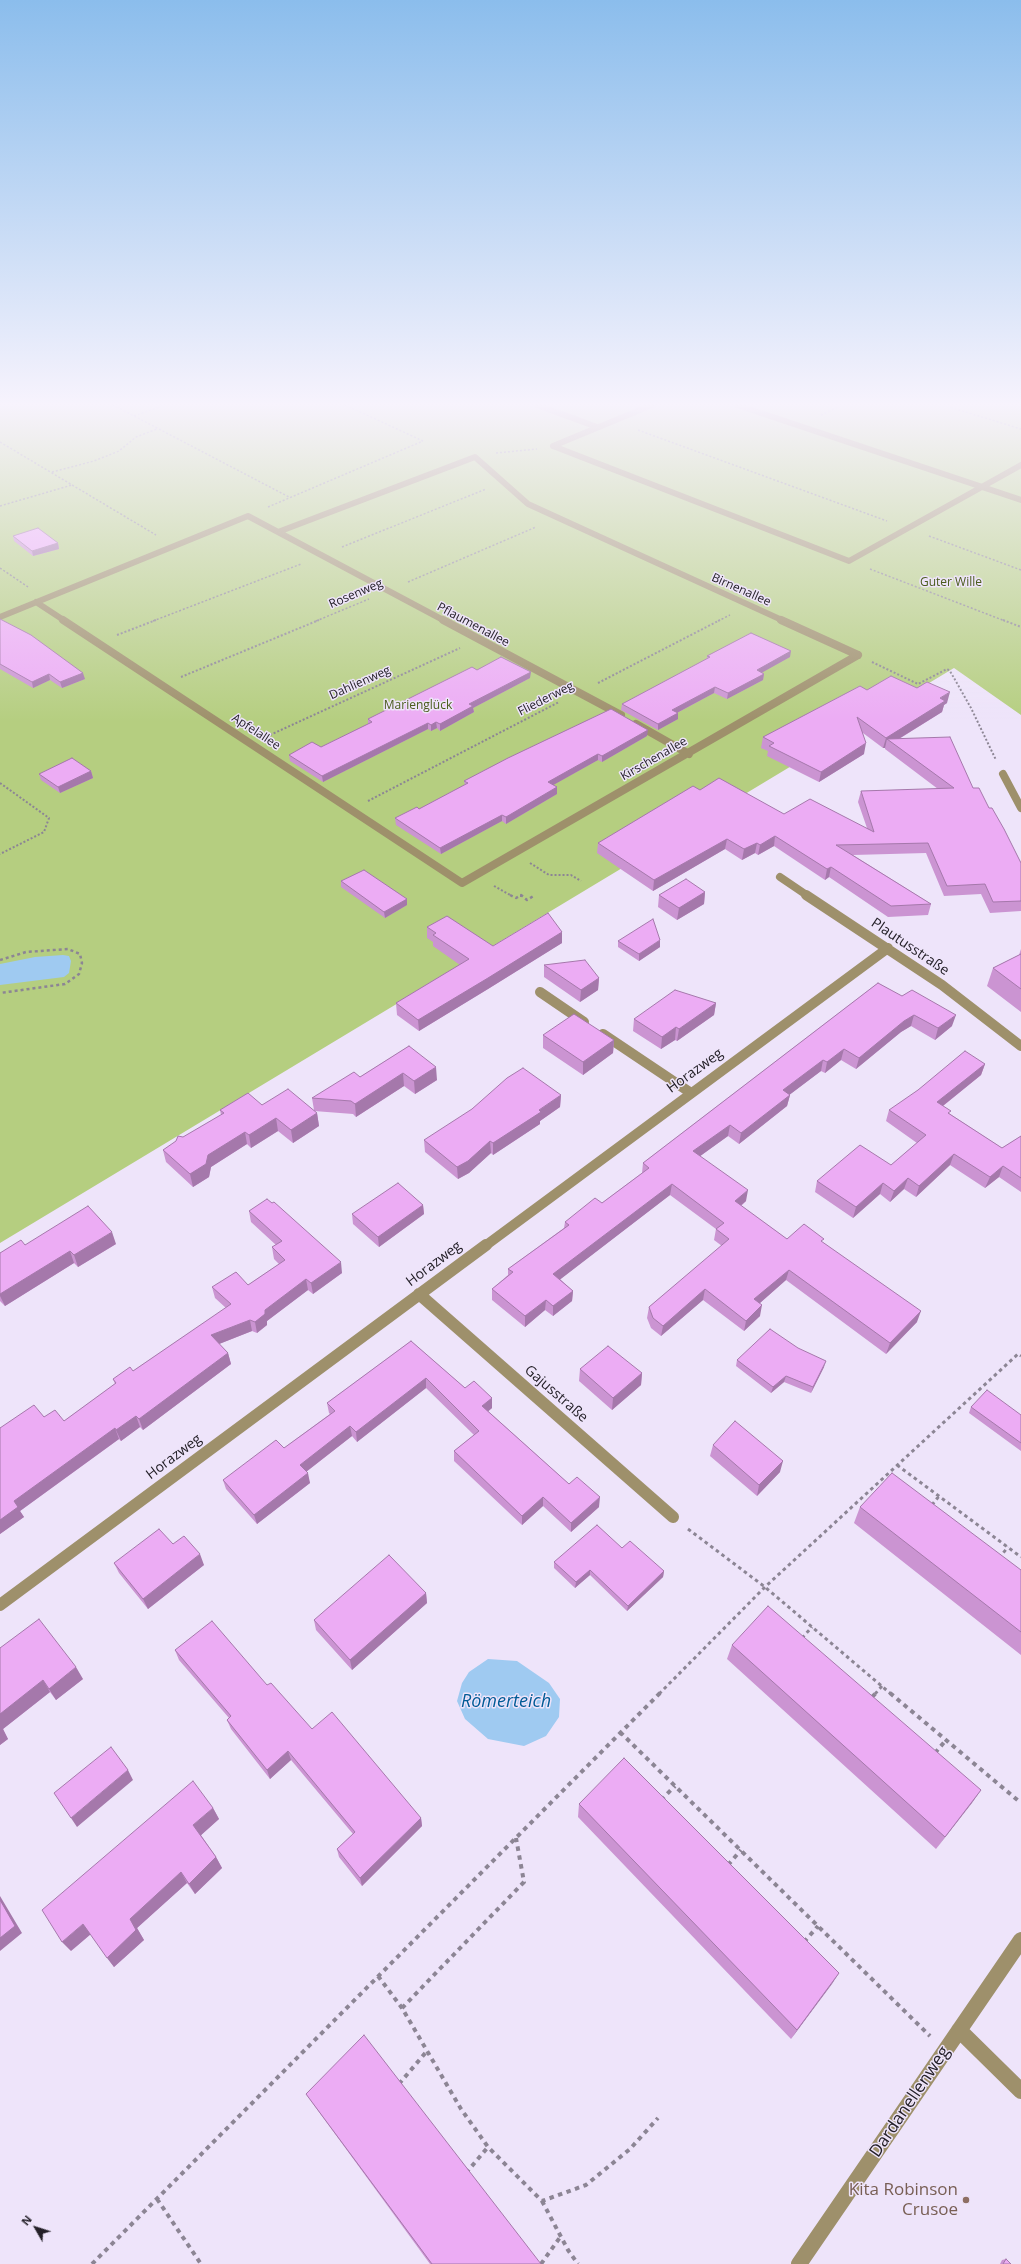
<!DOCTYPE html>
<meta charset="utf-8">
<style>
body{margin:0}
#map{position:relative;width:1021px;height:2264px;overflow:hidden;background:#eee4fa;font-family:"Open Sans",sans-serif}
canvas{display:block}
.north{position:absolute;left:16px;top:2208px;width:40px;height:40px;-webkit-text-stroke:3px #eee4fa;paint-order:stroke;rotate:309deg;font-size:11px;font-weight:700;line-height:16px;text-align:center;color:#242028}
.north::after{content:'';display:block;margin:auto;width:14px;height:18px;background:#242028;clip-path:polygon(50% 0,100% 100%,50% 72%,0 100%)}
</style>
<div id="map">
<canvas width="1021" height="2264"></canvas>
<div class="north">N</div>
</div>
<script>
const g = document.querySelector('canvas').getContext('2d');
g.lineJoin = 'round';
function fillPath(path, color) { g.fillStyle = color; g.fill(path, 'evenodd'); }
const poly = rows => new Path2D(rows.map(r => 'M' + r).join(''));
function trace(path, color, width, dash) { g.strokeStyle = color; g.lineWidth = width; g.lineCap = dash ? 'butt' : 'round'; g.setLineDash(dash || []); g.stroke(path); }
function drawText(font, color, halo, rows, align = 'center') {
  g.font = font + ' "Open Sans",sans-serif'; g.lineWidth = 3; g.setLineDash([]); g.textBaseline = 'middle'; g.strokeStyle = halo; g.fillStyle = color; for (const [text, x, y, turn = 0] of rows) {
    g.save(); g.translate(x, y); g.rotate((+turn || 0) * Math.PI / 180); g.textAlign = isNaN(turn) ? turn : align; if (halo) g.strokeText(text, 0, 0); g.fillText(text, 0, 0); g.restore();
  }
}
const green = poly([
 [0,405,1021,405,1021,715,954,668,0,1243]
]);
const water = poly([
 [63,955,69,956,71,961,69,973,64,977,0,985,0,964,35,957],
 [488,1659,517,1661,549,1683,560,1699,559,1717,546,1736,524,1746,488,1739,465,1719,457,1701,462,1683,469,1672]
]);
const pathFar4 = poly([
 [113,405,289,497],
 [345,405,423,441],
 [943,405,1021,429],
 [821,415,842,405],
 [134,416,165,405],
 [638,430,887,521],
 [0,442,156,535],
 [496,453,537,449],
 [52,472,94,461,119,451,136,437,157,429],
 [0,506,72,485],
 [268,507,423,441],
 [929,536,1021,570],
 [342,547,486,489],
 [0,568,28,587],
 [870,569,1005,621],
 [408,582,536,527],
 [153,621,301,564],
 [316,621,369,599],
 [718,621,730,615]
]);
const pathFar3 = poly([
 [1003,620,1021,627],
 [117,635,156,620],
 [872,662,918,684,947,669,950,671,971,708,996,760],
 [181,677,319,620],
 [598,683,720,620],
 [270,735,460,648],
 [0,783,49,818,44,832,0,854],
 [368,801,559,702],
 [530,863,549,875,571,875,581,881],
 [494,886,512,896],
 [520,896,522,896]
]);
const pathFar2 = poly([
 [510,895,516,898,521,895,527,900,535,895],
 [0,960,26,952,68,949,80,954,82,963,79,974,65,984,0,993]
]);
const pathFar1 = poly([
 [897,1465,1021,1557],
 [932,1505,939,1496],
 [688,1529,765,1587,891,1694],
 [999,1558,1008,1547],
 [802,1638,812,1627],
 [659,1694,765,1587,1018,1354,1021,1356],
 [875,1694,882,1686]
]);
const path = poly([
 [890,1693,1021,1803],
 [872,1697,876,1693],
 [620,1732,930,2036],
 [935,1753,946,1740],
 [661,1800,675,1786],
 [728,1865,741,1850],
 [804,1942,818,1926],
 [378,1976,402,2008,461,2109,488,2147,542,2201,586,2185,630,2149,658,2118],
 [402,2008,524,1882,516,1838],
 [399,2084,427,2051],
 [466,2173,488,2147],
 [157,2199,201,2264],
 [542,2201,568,2250,578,2264],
 [92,2264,660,1693],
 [541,2264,561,2236]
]);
const serviceFar2 = poly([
 [537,405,597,427],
 [737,405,1021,500],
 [553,446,849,561,1021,465],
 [553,446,652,405],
 [278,532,475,457,528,504,784,621],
 [36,602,65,621],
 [0,617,248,516,445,621]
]);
const serviceFar1 = poly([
 [63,620,462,883,858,655],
 [443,620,621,715],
 [781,620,858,655],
 [636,724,689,754]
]);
const service = poly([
 [540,992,584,1022],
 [603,1034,691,1093]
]);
const minorFar3 = poly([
 [1003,774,1021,808],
 [780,877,808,896]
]);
const minorFar2 = poly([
 [806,895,942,985,1021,1046],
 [485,1246,888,948]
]);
const minorFar1 = poly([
 [419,1294,673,1517],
 [0,1605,486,1245]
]);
const minor = poly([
 [959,2030,1021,2091],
 [799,2264,1021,1940]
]);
const wall = poly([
 [13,536,58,543,59,549,33,556,14,541],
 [0,619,85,679,62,688,50,680,33,688,0,669],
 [707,656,790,657,762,672,764,674,763,680,727,699,714,693,677,713,678,713,678,719,658,730,621,710,622,704,707,659],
 [477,670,530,678,473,708,474,712,440,731,437,728,431,731,428,729,323,782,290,761,289,755,321,747,368,724,368,719],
 [867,690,947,703,944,705,942,712,899,739,973,788,989,808,1021,863,1021,911,990,913,981,894,944,896,926,853,853,855,931,904,928,915,888,917,829,877,825,880,774,846,758,855,755,853,742,860,725,849,653,891,597,853,598,843,700,790,784,814,867,828,858,802,861,791,938,789,885,749,885,748,883,748,863,733,864,754,819,782,767,756,768,751,761,748,763,737],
 [647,736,602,762,598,760,553,785,557,787,557,794,506,824,502,821,441,854,396,825,395,818,419,809,465,785,464,781],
 [91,771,93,778,60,793,41,780,39,774],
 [341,881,407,899,407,905,385,918,341,887],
 [705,892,704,904,677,920,658,907,659,895],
 [427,927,493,946,562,932,562,943,488,989,419,1031,397,1015,396,1003,460,965,433,946,433,942,427,938],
 [618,941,660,947,639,961,618,947],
 [1021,949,1021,1012,987,986,993,968,1019,955],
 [544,965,599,978,598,990,580,1002,544,977],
 [878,983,952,1026,935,1040,911,1026,901,1032,856,1069,841,1060,825,1073,821,1071,789,1095,790,1095,787,1106,739,1144,728,1136,700,1156,746,1201,741,1206,787,1239,823,1243,917,1322,886,1354,786,1280,760,1303,760,1316,744,1331,703,1300,661,1336,651,1328,647,1318,649,1307,722,1246,714,1240,716,1229,670,1195,560,1279,573,1291,572,1301,553,1316,545,1310,525,1327,492,1300,492,1289,508,1275,508,1269,564,1228,565,1222,602,1203,642,1173,643,1163],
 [716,1003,714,1015,677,1041,675,1040,661,1049,633,1031,634,1019],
 [543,1035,614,1040,613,1053,583,1075,543,1048],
 [409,1046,437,1080,415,1094,404,1086,356,1117,353,1114,314,1111,317,1113,319,1126,293,1143,278,1131,251,1148,247,1144,211,1167,209,1177,193,1187,166,1162,163,1150,221,1115,220,1110,262,1105,314,1110,312,1098,360,1077],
 [985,1064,981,1075,943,1106,950,1114,1002,1148,1021,1136,1021,1192,999,1177,985,1188,950,1165,916,1197,904,1189,890,1202,880,1194,853,1218,815,1192,817,1181,891,1165,917,1143,886,1121,889,1110],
 [561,1095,560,1107,540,1121,540,1124,493,1155,491,1153,469,1173,458,1179,425,1152,424,1140],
 [423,1205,424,1214,379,1247,353,1224,352,1214],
 [249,1211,342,1273,313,1294,308,1290,267,1321,267,1325,257,1333,252,1331,219,1344,228,1353,231,1364,143,1430,140,1427,121,1441,119,1439,20,1511,24,1517,0,1534,0,1428,44,1417,64,1421,115,1384,113,1379,133,1371,226,1308,215,1298,212,1287,248,1285,279,1264,274,1259,272,1247,276,1245,251,1222],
 [116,1244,78,1267,74,1263,5,1306,0,1301,0,1253,25,1245],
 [411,1341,465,1388,492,1398,492,1408,488,1411,569,1484,599,1507,571,1532,543,1506,522,1525,454,1461,454,1451,474,1435,426,1388,357,1442,352,1436,306,1472,310,1483,257,1524,226,1489,223,1480,284,1448,330,1414,329,1413,327,1403],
 [737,1360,824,1367,811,1393,784,1382,771,1393,736,1366],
 [580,1369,642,1373,641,1385,612,1410,579,1381],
 [971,1407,1021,1415,1021,1451,969,1413],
 [713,1445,780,1472,757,1496,710,1456],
 [860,1507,1021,1570,1021,1655,854,1523],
 [173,1544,204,1565,148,1609,119,1573,114,1563],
 [622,1548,664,1571,663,1577,627,1611,590,1575,575,1588,554,1568,554,1562],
 [426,1593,427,1603,352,1670,316,1630,314,1620],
 [732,1645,981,1790,936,1849,727,1659],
 [0,1648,83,1679,56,1700,50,1692,3,1729,8,1739,0,1745],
 [175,1650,267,1685,312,1729,421,1818,422,1826,362,1886,339,1857,337,1849,353,1834,291,1760,270,1779,231,1729,227,1720,229,1718,179,1660],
 [579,1804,839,1973,791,2039,578,1817],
 [213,1808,219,1819,201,1835,216,1857,222,1868,195,1894,187,1883,137,1928,144,1940,114,1967,91,1934,71,1951],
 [306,2094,541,2264,430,2264,311,2101],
 [1006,2259,1011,2264,1000,2264,1002,2260]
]);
const shadedWall = poly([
 [58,543,59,549,33,556,32,551],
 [791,651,790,657,756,676,757,670],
 [531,672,530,678,473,708,474,712,440,731,440,724,469,704],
 [83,673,85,679,62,688,60,682],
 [49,674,50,680,33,688,32,682],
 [764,674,763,680,727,699,728,693],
 [715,687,714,693,671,716,672,710],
 [950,692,947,703,944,705,942,712,892,743,887,739,885,748,883,748,886,738,940,698],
 [678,713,678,719,658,730,658,724],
 [436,722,437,728,431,731,431,725],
 [428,723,428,729,323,782,322,776],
 [648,730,647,736,602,762,602,756],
 [866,743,864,754,819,782,821,772],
 [598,754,598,760,548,788,548,782],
 [91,771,93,778,60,793,58,787],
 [557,787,557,794,506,824,506,817],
 [502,815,502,821,441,854,440,848],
 [775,836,774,846,758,855,760,845],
 [727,839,725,849,653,891,654,880],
 [757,843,755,853,742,860,744,849],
 [831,867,829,877,825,880,827,869],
 [705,892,704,904,677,920,679,908],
 [407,899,407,905,385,918,384,912],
 [562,932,562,943,488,989,419,1031,418,1020],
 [660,940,660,947,639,961,639,954],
 [599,978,598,990,580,1002,581,990],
 [716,1003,714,1015,677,1041,679,1029],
 [914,1015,911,1026,901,1032,856,1069,859,1058,904,1021],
 [956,1015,952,1026,935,1040,938,1028],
 [676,1027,675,1040,661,1049,662,1037],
 [614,1040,613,1053,583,1075,583,1062],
 [844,1049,841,1060,825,1073,827,1062],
 [823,1060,821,1071,780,1102,783,1090],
 [985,1064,981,1075,934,1113,937,1102],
 [436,1067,437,1080,415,1094,414,1081],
 [403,1073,404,1086,356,1117,355,1104],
 [561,1095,560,1107,540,1121,540,1124,493,1155,493,1143],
 [790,1095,787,1106,739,1144,741,1133],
 [317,1113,319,1126,293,1143,291,1130],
 [276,1118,278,1131,251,1148,249,1135],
 [730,1125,728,1136,692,1162,693,1151],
 [245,1132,247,1144,211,1167,209,1177,193,1187,190,1174,208,1155],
 [490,1141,491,1153,469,1173,458,1179,457,1167],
 [954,1154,950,1165,916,1197,919,1186],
 [1003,1166,999,1177,985,1188,990,1177],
 [908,1178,904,1189,890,1202,894,1191],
 [883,1183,880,1194,853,1218,856,1207],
 [672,1184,670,1195,553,1285,553,1274],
 [748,1190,746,1201,733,1212,735,1201],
 [423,1205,424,1214,379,1247,378,1237],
 [112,1232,116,1244,78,1267,74,1255],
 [70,1251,74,1263,5,1306,0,1296,0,1294],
 [341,1262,342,1273,313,1294,311,1283],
 [789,1270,786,1280,752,1310,754,1299],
 [306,1279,308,1290,267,1321,267,1325,257,1333,255,1322,265,1310],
 [705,1289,703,1300,661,1336,663,1326],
 [573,1291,572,1301,553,1316,553,1306],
 [546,1300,545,1310,525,1327,525,1316],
 [762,1305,760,1316,744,1331,746,1321],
 [921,1311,917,1322,886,1354,890,1343],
 [250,1320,252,1331,214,1346,211,1335],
 [228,1353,231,1364,143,1430,139,1419],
 [826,1361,824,1367,811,1393,813,1387],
 [642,1373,641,1385,612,1410,613,1398],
 [786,1376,784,1382,771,1393,773,1387],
 [426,1378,426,1388,357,1442,356,1432],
 [492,1398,492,1408,483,1416,482,1406],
 [136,1416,140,1427,121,1441,116,1430],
 [350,1426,352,1436,302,1475,300,1465],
 [115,1428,119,1439,20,1511,24,1517,0,1534,0,1520,14,1501],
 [783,1461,780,1472,757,1496,759,1485],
 [308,1473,310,1483,257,1524,254,1515],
 [543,1497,543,1506,522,1525,522,1516],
 [600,1497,599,1507,571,1532,571,1523],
 [200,1554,204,1565,148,1609,143,1599],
 [590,1570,590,1575,575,1588,576,1582],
 [664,1571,663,1577,627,1611,628,1606],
 [426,1593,427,1603,352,1670,350,1660],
 [76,1667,83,1679,56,1700,49,1689],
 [43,1680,50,1692,3,1729,8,1739,0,1745,0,1714],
 [288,1751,291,1760,270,1779,267,1770],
 [128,1770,133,1780,77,1827,71,1818],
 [981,1790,972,1803,936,1849,945,1837],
 [213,1808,219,1819,199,1837,193,1825],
 [421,1818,422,1826,362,1886,360,1878],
 [216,1857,222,1868,195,1894,189,1884],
 [181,1872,187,1883,137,1928,144,1940,114,1967,107,1958,130,1919],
 [0,1896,22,1933,0,1951],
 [83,1924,92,1933,71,1951,62,1942],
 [839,1973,832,1984,791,2039,797,2030]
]);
const building = poly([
 [38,528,58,543,32,551,13,536,38,528],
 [0,619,31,635,83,673,60,682,49,674,32,682,0,664,0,619],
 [751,633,791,651,757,670,764,674,728,693,715,687,672,710,678,713,658,724,622,704,710,657,707,656,751,633],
 [501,657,531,672,469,704,473,706,440,724,436,722,431,725,428,723,322,776,289,755,312,742,321,747,372,722,368,719,472,667,477,670,501,657],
 [891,676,917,688,927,682,950,692,940,698,945,701,886,738,857,717,866,743,821,772,769,746,774,743,763,737,860,686,867,690,891,676],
 [611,709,648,730,602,756,598,754,548,782,557,787,506,817,502,815,440,848,395,818,417,807,419,809,468,783,464,781,508,758,611,709],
 [950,737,973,788,979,788,989,808,992,808,1004,829,1021,863,1021,901,993,902,985,884,947,886,928,843,836,845,931,904,891,906,831,867,827,869,775,836,760,845,757,843,744,849,727,839,654,880,598,843,693,786,700,790,719,778,784,814,810,799,874,832,861,791,954,788,887,739,950,737],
 [72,758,91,771,58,787,39,774,72,758],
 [364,870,407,899,384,912,341,881,364,870],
 [686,879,705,892,679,908,659,895,686,879],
 [548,913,562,932,488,978,418,1020,396,1003,469,959,433,935,436,933,427,927,447,916,493,946,548,913],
 [653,919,660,940,639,954,618,941,653,919],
 [1021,954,1021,989,993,968,1021,954],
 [585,960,599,978,581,990,544,965,585,960],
 [878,983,902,996,912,990,956,1015,938,1028,914,1015,904,1021,859,1058,844,1049,827,1062,823,1060,783,1090,790,1095,741,1133,730,1125,693,1151,748,1190,735,1201,787,1239,804,1224,824,1239,821,1241,921,1311,890,1343,789,1270,754,1299,762,1305,746,1321,705,1289,663,1326,653,1318,649,1307,729,1239,716,1229,724,1223,672,1184,553,1274,573,1291,553,1306,546,1300,525,1316,492,1289,513,1272,508,1269,569,1225,565,1222,595,1198,602,1203,649,1168,643,1163,878,983],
 [675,990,716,1003,679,1029,676,1027,662,1037,634,1019,675,990],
 [574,1014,614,1040,583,1062,543,1035,574,1014],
 [409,1046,436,1067,414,1081,403,1073,355,1104,351,1101,312,1098,354,1072,360,1077,409,1046],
 [965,1051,985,1064,937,1102,951,1111,948,1113,1002,1148,1021,1136,1021,1178,1003,1166,990,1177,954,1154,919,1186,908,1178,894,1191,883,1183,856,1207,817,1181,860,1145,891,1165,926,1135,889,1110,918,1090,965,1051],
 [523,1068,561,1095,539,1110,541,1112,493,1143,490,1141,468,1161,457,1167,424,1140,472,1109,507,1078,523,1068],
 [288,1089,317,1113,291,1130,276,1118,249,1135,245,1132,208,1155,206,1164,190,1174,163,1150,176,1141,178,1136,183,1137,224,1113,220,1110,248,1093,262,1105,288,1089],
 [398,1183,423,1205,378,1237,352,1214,398,1183],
 [267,1199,272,1203,274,1202,341,1262,311,1283,306,1279,265,1310,265,1314,255,1322,250,1320,211,1335,228,1353,139,1419,136,1416,116,1430,115,1428,14,1501,18,1507,0,1520,0,1428,34,1405,44,1417,55,1410,64,1421,116,1383,113,1379,130,1367,133,1371,231,1304,212,1287,236,1272,248,1285,285,1260,272,1247,282,1241,249,1211,267,1199],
 [88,1206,112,1232,74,1255,70,1251,0,1294,0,1253,21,1240,25,1245,88,1206],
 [770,1329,798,1348,826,1361,813,1387,786,1376,773,1387,737,1360,770,1329],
 [411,1341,465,1388,474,1381,492,1398,482,1406,569,1484,577,1477,600,1497,571,1523,543,1497,522,1516,454,1451,479,1431,426,1378,356,1432,350,1426,300,1465,308,1473,254,1515,223,1480,276,1440,284,1448,335,1411,327,1403,411,1341],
 [608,1346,642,1373,613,1398,580,1369,608,1346],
 [987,1390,1021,1415,1021,1443,971,1407,987,1390],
 [735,1421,783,1461,759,1485,713,1445,735,1421],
 [892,1473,1021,1570,1021,1632,860,1507,892,1473],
 [597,1525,622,1548,630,1541,664,1571,628,1606,590,1570,576,1582,554,1562,597,1525],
 [159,1529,173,1544,184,1536,200,1554,143,1599,114,1563,159,1529],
 [389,1555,426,1593,350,1660,314,1620,389,1555],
 [768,1606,981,1790,945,1837,732,1645,768,1606],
 [39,1619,76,1667,49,1689,43,1680,0,1714,0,1648,39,1619],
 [212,1621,267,1685,271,1683,312,1729,332,1712,421,1818,360,1878,337,1849,355,1832,288,1751,267,1770,227,1720,231,1716,175,1650,212,1621],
 [111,1747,128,1770,71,1818,54,1793,111,1747],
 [624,1758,839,1973,797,2030,579,1804,624,1758],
 [193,1781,213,1808,193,1825,216,1857,189,1884,181,1872,130,1919,136,1930,107,1958,83,1924,62,1942,42,1910,193,1781],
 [0,1900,15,1926,0,1938,0,1900],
 [364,2035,541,2264,432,2264,306,2094,364,2035],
 [1006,2259,1011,2264,1003,2264,1006,2259]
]);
const markers = [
 [966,2200,4,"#8d6e63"]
];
const farParknames = [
 ["Guter Wille",951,583],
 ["Marienglück",418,706]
];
const farStreetnames = [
 ["Birnenallee",741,590,24],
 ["Rosenweg",356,594,-23],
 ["Pflaumenallee",473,625,28],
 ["Dahlienweg",360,683,-24],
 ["Fliederweg",546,699,-27],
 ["Apfelallee",256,732,33],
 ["Kirschenallee",654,759,-30]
];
const streetNames = [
 ["Plautusstraße",910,947,34],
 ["Horazweg",695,1071,-36],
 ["Horazweg",434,1264,-37],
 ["Gajusstraße",556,1394,41],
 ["Horazweg",174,1457,-37]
];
const nearStreetnames = [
 ["Dardanellenweg",910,2102,-56]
];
const nearEducationnames = [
 ["Kita Robinson",958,2190],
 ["Crusoe",958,2210]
];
const nearWaternames = [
 ["Römerteich",506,1702]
];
fillPath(green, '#b5ce80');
fillPath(water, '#9fcaf1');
trace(pathFar4, '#8c8594', 1.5, [2, 2]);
trace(pathFar3, '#8c8594', 2, [2, 2]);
trace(pathFar2, '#8c8594', 2.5, [3, 3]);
trace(pathFar1, '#8c8594', 3, [3.5, 3.5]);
trace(path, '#8c8594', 4, [4.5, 4.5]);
trace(serviceFar2, '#9e906b', 6);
trace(serviceFar1, '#9e906b', 8);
trace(service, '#9e906b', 10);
trace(minorFar3, '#9e906b', 8);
trace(minorFar2, '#9e906b', 10);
trace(minorFar1, '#9e906b', 12);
trace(minor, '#9e906b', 16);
fillPath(wall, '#cb94d2');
fillPath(shadedWall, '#a578ab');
fillPath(building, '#ecacf4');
trace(building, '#a578ab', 1);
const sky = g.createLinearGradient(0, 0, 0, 722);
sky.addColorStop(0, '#8bbdec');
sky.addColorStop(0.56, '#f7f3fd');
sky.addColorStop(1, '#f7f3fd00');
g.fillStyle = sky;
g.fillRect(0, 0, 1021, 722);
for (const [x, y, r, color] of markers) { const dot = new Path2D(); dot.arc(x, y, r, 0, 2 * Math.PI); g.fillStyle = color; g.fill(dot); trace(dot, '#eee4fa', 1.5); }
drawText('12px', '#4b5c1d', '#eee4fa', farParknames);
drawText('12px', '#242028', '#eee4fa', farStreetnames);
drawText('14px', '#242028', '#eee4fa', streetNames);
drawText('17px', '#242028', '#eee4fa', nearStreetnames);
drawText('17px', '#785e54', '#eee4fa', nearEducationnames, 'right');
drawText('italic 18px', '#005b96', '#eee4fa', nearWaternames);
</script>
